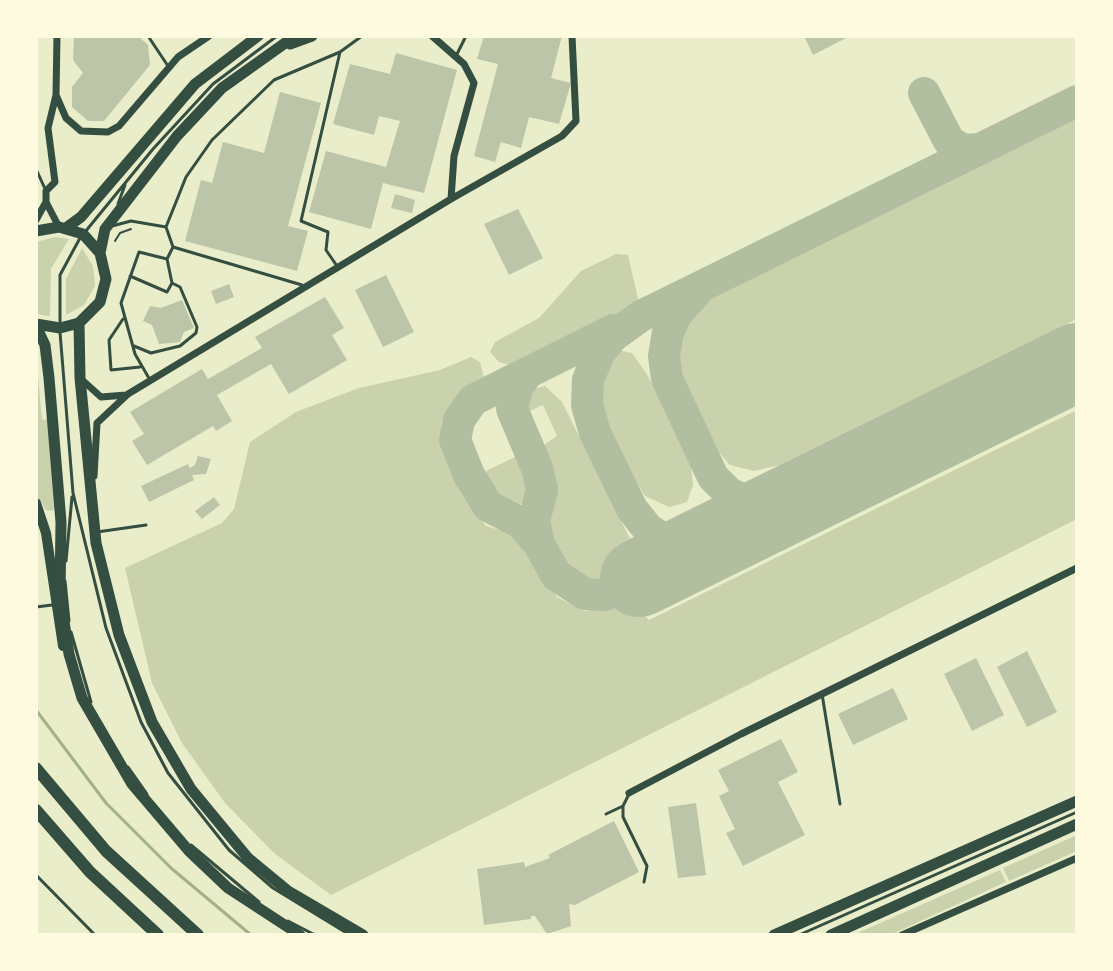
<!DOCTYPE html>
<style>
body{margin:0}
#map{position:relative;width:1113px;height:971px;overflow:hidden;background:#e9edc9;font-family:Merriweather,serif}
canvas{display:block}
.frame{position:absolute;inset:0;border:38px solid #fefae0;pointer-events:none}
</style>
<div id="map">
<canvas width="1113" height="971"></canvas>
<div class="frame"></div>
</div>
<script>
const g = document.querySelector('canvas').getContext('2d');
g.lineJoin = 'round';
function fillPath(path, color) { g.fillStyle = color; g.fill(path, 'evenodd'); }
const poly = rows => new Path2D(rows.map(r => 'M' + r).join(''));
function trace(path, color, width, dash) { g.strokeStyle = color; g.lineWidth = width; g.lineCap = dash ? 'butt' : 'round'; g.setLineDash(dash || []); g.stroke(path); }
const green = poly([
 [1077,115,1077,319,780,465,754,471,730,465,712,444,680,371,679,342,689,319,708,299],
 [55,237,69,239,51,269,50,316,41,315,36,312,36,242],
 [82,248,93,266,95,286,84,305,66,315,66,279],
 [616,254,628,255,639,303,513,366,499,362,490,352,495,342,539,318,581,271],
 [617,350,632,353,648,376,691,466,693,485,687,502,669,507,645,496,618,451,602,415,599,384],
 [36,354,42,420,48,419,55,508,52,511,46,510,36,494],
 [471,357,480,362,484,378,456,398,441,423,444,450,461,490,486,526,510,533,523,545,557,597,585,611,630,601,649,620,1077,410,1077,519,331,895,274,853,225,803,182,743,152,683,125,568,222,523,234,509,250,442,296,412,359,388,440,370],
 [545,386,562,402,630,539,616,546,626,568,598,581,580,576,565,565,547,528,555,496,554,475,542,446,557,436,543,405,527,412,526,403,531,389],
 [517,456,527,474,529,488,527,499,517,507,501,499,484,472],
 [1077,835,1077,851,1009,881,1003,868],
 [1000,870,1006,882,890,935,853,935]
]);
const stream = poly([
 [36,710,106,803,171,868,251,935]
]);
const taxiway = poly([
 [924,93,949,141,963,150,980,149],
 [696,292,676,315,668,332,664,356,667,379,713,477,729,493,748,502,782,508],
 [526,375,517,388,512,409,537,468,542,490,534,521,539,544,521,523,488,506,469,475,455,440,459,420,473,400,613,330],
 [723,537,689,545,667,541,648,529,632,509,595,433,587,405,588,380,599,353,613,336,641,316,1077,101],
 [539,544,556,575,585,594,605,595,639,578]
]);
const runway = poly([
 [639,578,1077,362]
]);
const building = poly([
 [74,36,138,36,148,45,150,65,104,121,88,121,72,107,72,87,83,73,73,60],
 [484,36,562,36,551,78,571,83,559,124,529,117,521,148,501,142,495,162,474,156,498,64,477,59],
 [804,36,850,36,813,55],
 [396,53,457,70,424,193,383,183,371,229,309,212,326,151,386,167,400,121,379,116,374,135,333,124,350,64,390,74],
 [280,92,321,103,288,226,308,231,297,271,185,241,201,180,212,183,223,142,264,153],
 [395,194,415,200,412,213,391,208],
 [518,209,543,258,509,275,484,224],
 [386,275,414,332,383,347,355,290],
 [229,284,234,297,216,304,211,291],
 [325,297,344,328,332,335,347,360,289,394,271,364,217,395,232,421,216,431,213,426,147,465,132,441,144,434,130,412,202,369,208,379,262,348,255,337],
 [182,300,194,328,184,332,180,342,159,344,152,325,143,321,150,306,161,308],
 [198,456,211,459,206,474,192,475,194,480,149,502,141,486,188,464,190,468,195,465],
 [214,497,220,505,202,519,195,511],
 [1027,651,1057,712,1027,727,997,667],
 [976,658,1004,715,972,731,944,674],
 [893,688,908,719,853,745,838,714],
 [781,739,798,772,778,782,805,835,743,866,726,833,735,829,719,796,729,791,718,770],
 [696,803,706,875,678,878,668,807],
 [614,821,639,872,575,905,569,904,571,926,547,934,535,916,531,916,531,919,484,925,477,869,524,862,525,867,550,858,548,855]
]);
const path = poly([
 [115,241,120,233,131,229]
]);
const service = poly([
 [148,36,168,66],
 [399,36,414,36],
 [457,54,466,36],
 [36,169,46,191],
 [118,204,125,185],
 [112,226,131,221,166,227],
 [85,232,153,149,213,84,277,36],
 [337,266,326,250,328,232,301,221,340,52],
 [130,276,167,292,172,283,167,259],
 [302,285,173,247,166,227,186,177,212,140,274,80,340,52,362,36],
 [123,319,109,340,111,370,140,367],
 [60,325,60,275,80,238],
 [60,332,73,493,106,628,141,722,168,773,229,850,273,888,350,935],
 [134,346,151,353,180,346,196,333,197,327,180,287,172,283],
 [150,380,135,354,121,303,139,252,167,259,173,247],
 [97,532,146,525],
 [66,561,72,497],
 [65,581,69,621],
 [36,607,52,605],
 [71,632,91,702],
 [822,694,840,804],
 [128,767,147,794],
 [629,794,623,806,623,817,647,866,644,882],
 [606,814,623,806],
 [191,845,259,902],
 [36,875,95,935],
 [288,921,315,935],
 [799,935,1077,812]
]);
const minor = poly([
 [57,36,56,95,48,128,55,182,46,191,46,202,59,227],
 [432,36,464,64,474,83,454,156,451,199],
 [56,95,66,118,81,131,108,132,119,126,178,57,209,36],
 [36,220,46,202],
 [81,379,101,397,126,395],
 [94,476,97,423,128,394,451,199,562,136,576,121,572,36],
 [629,793,741,734,1077,568],
 [902,935,1077,858]
]);
const secondary = poly([
 [36,503,46,533,63,646]
]);
const primary = poly([
 [290,44,312,36],
 [66,228,81,217,195,84,258,36],
 [36,231,59,227,83,234,100,253,106,279,100,302,79,323,60,328,36,324],
 [100,253,105,229,177,136,222,88,295,36],
 [79,323,80,378,96,543,119,635,152,722,191,789,248,858,288,891,363,935],
 [36,326,45,345,49,378,61,522,60,595,69,654,82,698,132,784,189,851,228,888,300,935],
 [774,935,1077,801],
 [831,935,1077,824]
]);
const motorway = poly([
 [36,768,106,851,198,935],
 [36,810,90,872,158,935]
]);
fillPath(green, '#cad2ad');
trace(stream, '#a3b18a', 3);
trace(taxiway, '#b2bea0', 32);
trace(runway, '#b2bea0', 78);
fillPath(building, '#bcc5a7');
trace(path, '#344e41', 2);
trace(service, '#344e41', 3);
trace(minor, '#344e41', 7);
trace(secondary, '#344e41', 10);
trace(primary, '#344e41', 11);
trace(motorway, '#344e41', 12);
</script>
